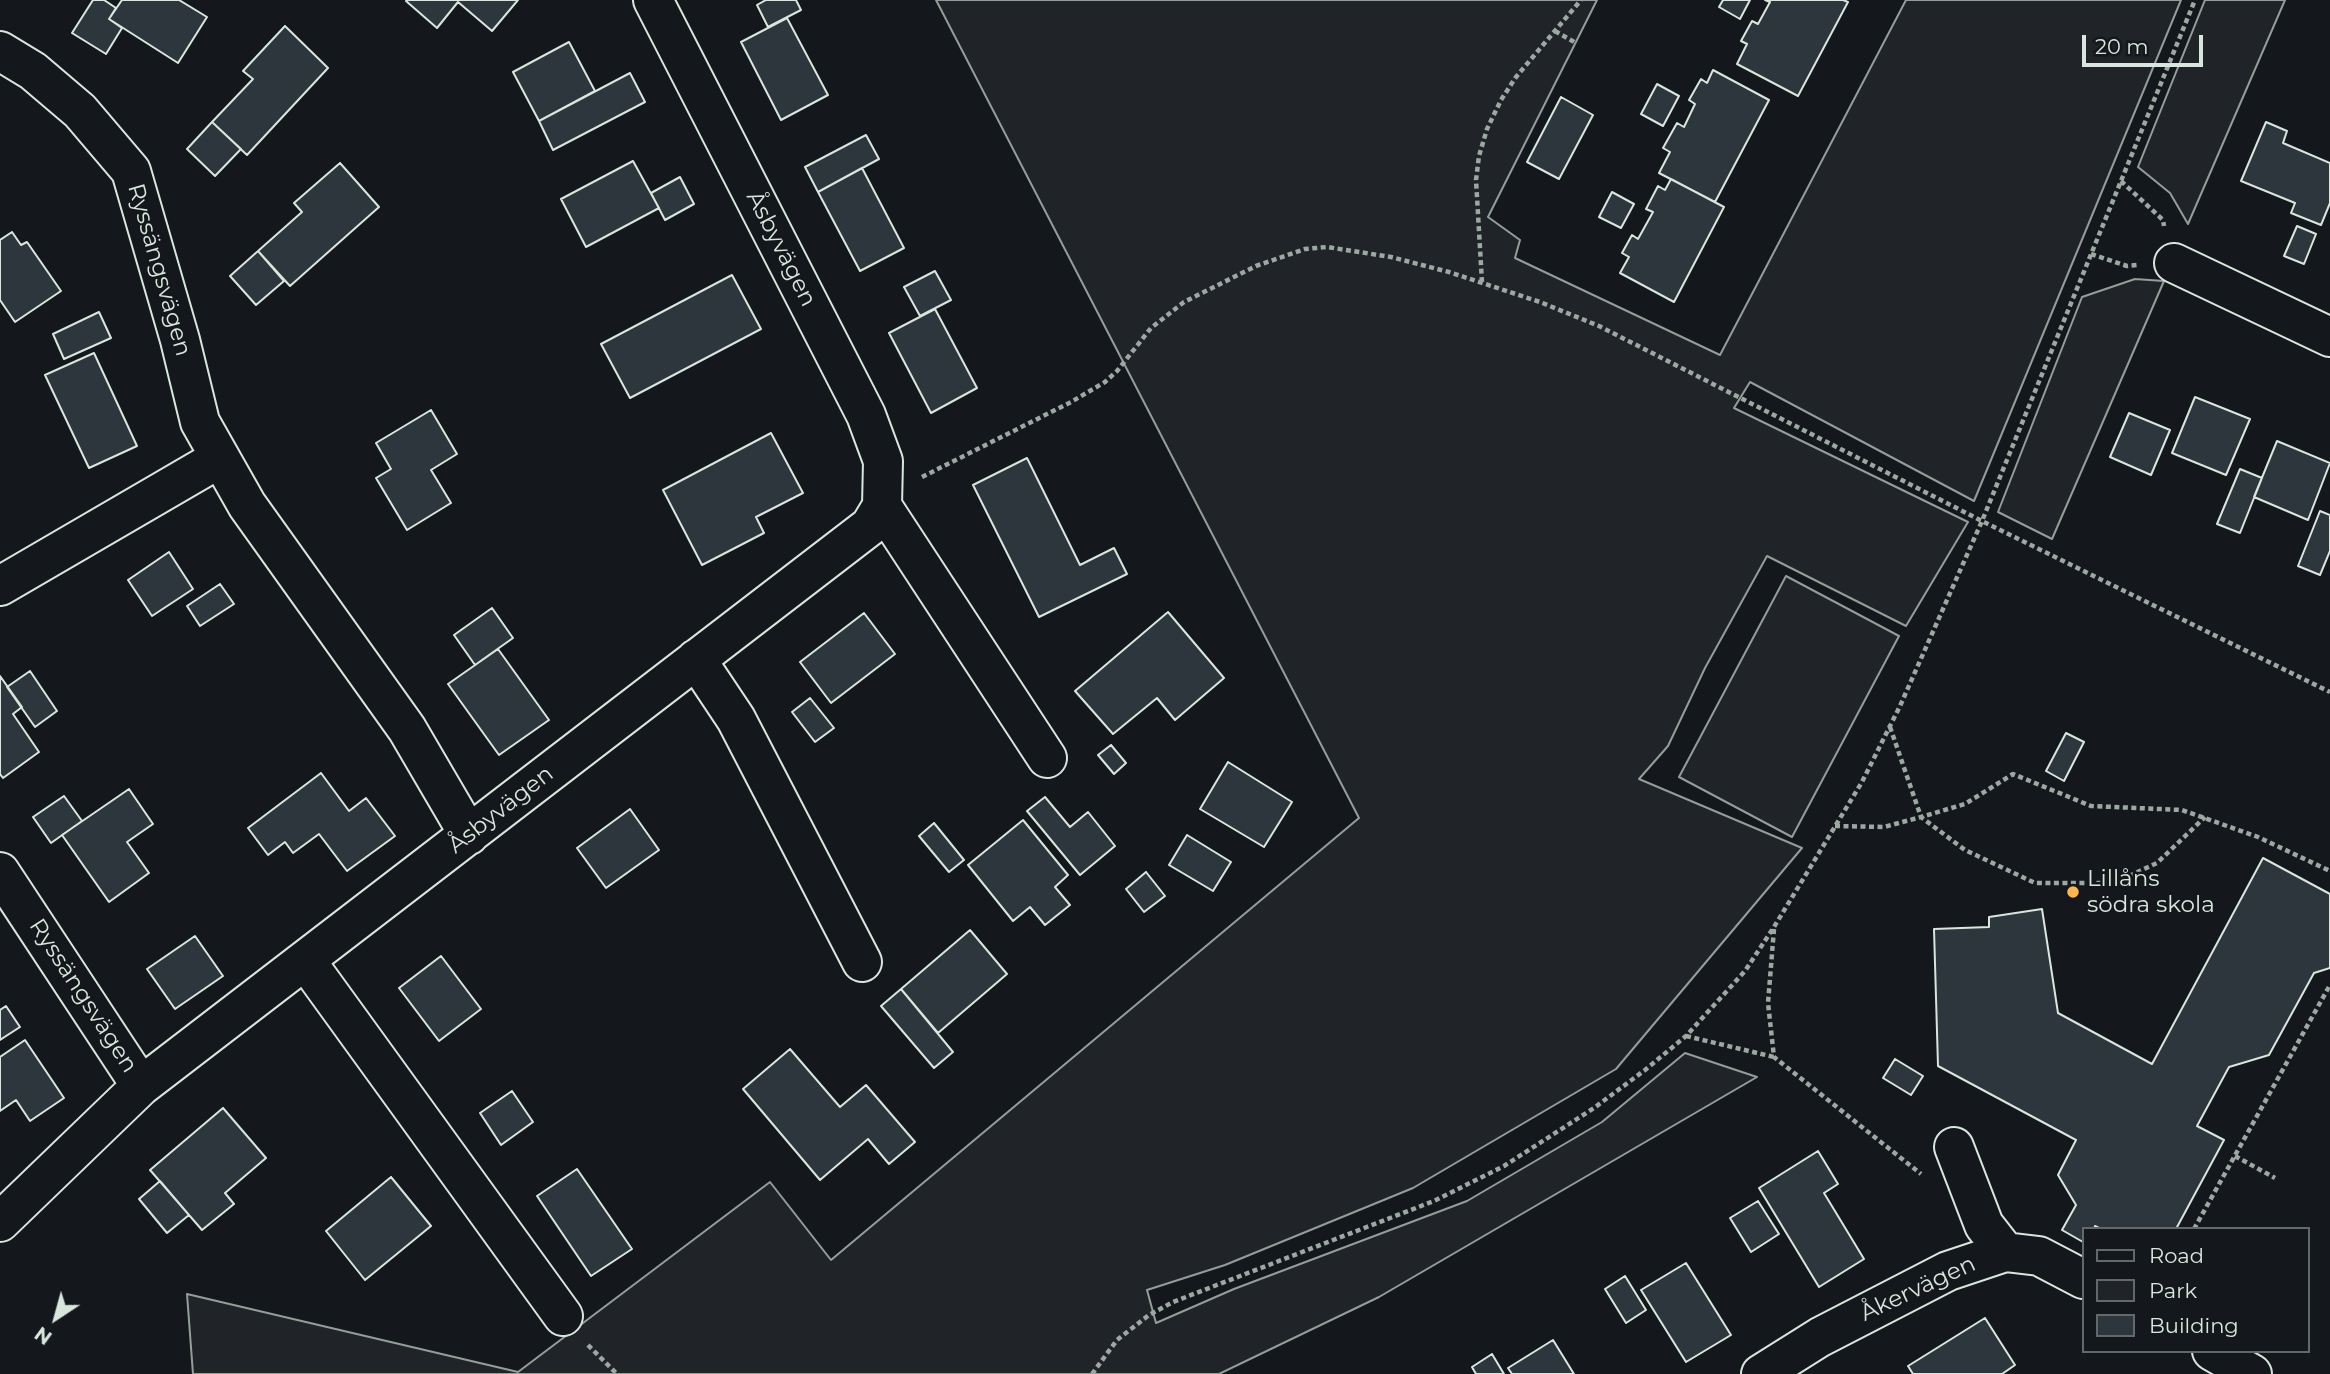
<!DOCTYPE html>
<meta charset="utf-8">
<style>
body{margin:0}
#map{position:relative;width:2330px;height:1374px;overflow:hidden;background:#14181c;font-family:Montserrat,sans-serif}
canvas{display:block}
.legend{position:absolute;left:2082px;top:1227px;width:228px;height:126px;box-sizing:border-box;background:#14181c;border:2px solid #626a69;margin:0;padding:9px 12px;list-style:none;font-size:21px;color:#d8e6dc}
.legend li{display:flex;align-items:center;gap:14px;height:35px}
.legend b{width:35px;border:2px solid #626a69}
.north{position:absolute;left:21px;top:1283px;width:70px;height:70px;-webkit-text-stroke:5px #14181c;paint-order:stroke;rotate:216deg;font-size:19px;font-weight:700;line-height:28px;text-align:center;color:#d8e6dc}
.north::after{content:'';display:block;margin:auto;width:24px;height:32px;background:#d8e6dc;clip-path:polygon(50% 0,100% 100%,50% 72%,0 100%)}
.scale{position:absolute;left:2082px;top:35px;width:121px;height:32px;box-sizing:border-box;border:4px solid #d8e6dc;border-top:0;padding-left:9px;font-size:21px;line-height:24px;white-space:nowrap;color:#d8e6dc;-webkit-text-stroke:5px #14181c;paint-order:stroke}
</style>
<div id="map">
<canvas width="2330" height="1374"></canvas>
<ul class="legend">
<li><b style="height:9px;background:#14181c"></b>Road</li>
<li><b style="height:19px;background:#202428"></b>Park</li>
<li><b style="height:19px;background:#2c363c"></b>Building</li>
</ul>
<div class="north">N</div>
<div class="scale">20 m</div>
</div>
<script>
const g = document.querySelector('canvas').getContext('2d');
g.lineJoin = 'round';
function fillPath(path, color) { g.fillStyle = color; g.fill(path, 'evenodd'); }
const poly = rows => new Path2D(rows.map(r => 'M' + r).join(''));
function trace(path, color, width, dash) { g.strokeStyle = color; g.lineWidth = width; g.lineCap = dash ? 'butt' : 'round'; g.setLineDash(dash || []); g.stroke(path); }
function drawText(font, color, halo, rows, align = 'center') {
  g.font = font + ' Montserrat,sans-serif'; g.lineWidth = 5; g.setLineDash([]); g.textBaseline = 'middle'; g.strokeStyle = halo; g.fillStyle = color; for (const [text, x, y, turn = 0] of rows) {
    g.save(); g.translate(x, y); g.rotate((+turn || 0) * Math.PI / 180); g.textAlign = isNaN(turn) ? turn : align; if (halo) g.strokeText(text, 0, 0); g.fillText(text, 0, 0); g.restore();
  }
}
const green = poly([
 [936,0,1597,0,1488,217,1520,240,1515,258,1720,355,1906,0,2181,0,1974,501,1750,382,1734,408,1968,522,1906,626,1767,556,1705,668,1668,746,1639,779,1802,848,1616,1069,1413,1188,1225,1265,1147,1290,1156,1323,1234,1289,1467,1201,1602,1122,1685,1053,1757,1077,1379,1297,1219,1374,193,1374,187,1294,518,1372,770,1182,831,1260,1359,818,936,0],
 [2205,0,2285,0,2188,224,2170,193,2138,167,2205,0],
 [2135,279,2164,281,2052,539,1998,512,2082,297,2135,279],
 [1786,576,1899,636,1792,837,1679,777,1786,576]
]);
const building = poly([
 [93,0,104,0,116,8,109,19,122,28,106,54,72,33,93,0],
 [122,0,179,0,207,17,178,63,109,19,122,0],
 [407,0,518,0,492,31,458,2,437,28,406,1,407,0],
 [766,0,796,0,801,10,768,27,757,5,766,0],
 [1723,0,1750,0,1740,19,1719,7,1723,0],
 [1765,0,1843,0,1848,2,1798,96,1737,64,1747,44,1741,41,1752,21,1758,24,1770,2,1765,0],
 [787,18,828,95,781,120,741,42,787,18],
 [285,26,328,68,247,155,212,122,253,79,243,71,285,26],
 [569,42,595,91,539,121,513,72,569,42],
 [1713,70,1769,100,1715,202,1659,173,1670,152,1663,148,1677,123,1684,127,1695,104,1689,100,1701,79,1707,83,1713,70],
 [630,73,645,102,553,150,539,121,630,73],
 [1657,84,1679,96,1663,126,1641,114,1657,84],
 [1561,97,1593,115,1559,179,1527,162,1561,97],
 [212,122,241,149,215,176,187,149,212,122],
 [2266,122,2287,131,2283,143,2330,163,2330,203,2321,225,2291,213,2295,203,2241,181,2266,122],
 [866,135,879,159,818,192,805,167,866,135],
 [633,161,659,208,586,247,561,199,633,161],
 [340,163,379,207,290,286,258,251,302,212,294,203,340,163],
 [862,168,904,248,860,271,818,192,862,168],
 [680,177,694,204,665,220,651,193,680,177],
 [1671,179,1724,207,1674,302,1620,273,1629,257,1622,253,1632,235,1638,239,1653,212,1646,209,1658,186,1665,190,1671,179],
 [1612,192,1634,204,1621,228,1599,217,1612,192],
 [2297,226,2316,234,2304,264,2284,256,2297,226],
 [12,232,21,245,27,242,61,291,15,322,0,300,0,240,12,232],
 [258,251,284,281,256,305,230,276,258,251],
 [935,271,951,300,920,316,904,287,935,271],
 [732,275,761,329,630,398,601,344,732,275],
 [935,309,977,388,931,413,889,333,935,309],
 [99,312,111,338,64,359,53,334,99,312],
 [94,353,137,446,89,468,45,375,94,353],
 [2195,397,2250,419,2226,475,2172,453,2195,397],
 [431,410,457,454,431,470,451,503,407,530,376,478,391,469,376,443,431,410],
 [2129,413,2170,430,2151,475,2110,457,2129,413],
 [771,433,803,493,756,517,764,533,702,565,663,490,771,433],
 [2277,441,2330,463,2308,520,2254,497,2277,441],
 [1027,458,1080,565,1114,548,1127,574,1039,617,973,485,1027,458],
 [2240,469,2262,478,2240,533,2217,524,2240,469],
 [2320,511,2330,515,2330,551,2320,575,2298,566,2320,511],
 [169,552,193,589,152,616,128,580,169,552],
 [220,584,234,604,200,626,187,606,220,584],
 [492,608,513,638,475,665,454,635,492,608],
 [1168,612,1224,678,1175,720,1157,698,1113,734,1075,691,1168,612],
 [864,613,895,654,831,703,800,662,864,613],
 [498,649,549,720,499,755,448,684,498,649],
 [30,671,57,711,35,727,7,687,30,671],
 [0,676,22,707,13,714,39,752,3,778,0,774,0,676],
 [810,698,834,728,815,742,792,712,810,698],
 [2066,733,2084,742,2064,781,2046,771,2066,733],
 [1111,745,1126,763,1114,774,1098,755,1111,745],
 [1228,762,1292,802,1264,847,1200,809,1228,762],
 [321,773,349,811,366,798,395,836,347,871,319,834,293,853,285,842,268,855,248,828,321,773],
 [129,789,153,824,127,842,149,873,109,902,62,835,129,789],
 [64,796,82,821,51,843,33,817,64,796],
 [1045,797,1070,827,1088,812,1115,846,1080,875,1027,811,1045,797],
 [630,809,659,850,606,888,577,848,630,809],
 [1023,820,1068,875,1055,887,1070,905,1045,925,1030,907,1013,921,968,865,1023,820],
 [934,823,964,860,949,872,919,836,934,823],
 [1187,835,1231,862,1213,891,1169,865,1187,835],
 [2263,858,2330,894,2330,968,2314,973,2269,1055,2229,1067,2197,1126,2224,1140,2176,1229,2101,1229,2095,1226,2094,1229,2083,1229,2083,1242,2062,1230,2076,1205,2058,1175,2076,1140,1938,1066,1934,929,1989,927,1989,917,2042,909,2058,1013,2152,1064,2263,858],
 [1146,872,1165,896,1144,912,1126,889,1146,872],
 [970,930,1007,974,938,1033,901,989,970,930],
 [195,936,223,976,175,1009,147,969,195,936],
 [441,956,481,1009,439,1041,399,988,441,956],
 [901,989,953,1052,934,1068,881,1006,901,989],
 [6,1006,20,1027,0,1040,0,1010,6,1006],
 [25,1040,64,1098,30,1121,16,1100,0,1111,0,1057,25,1040],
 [790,1049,840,1107,866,1085,915,1142,889,1164,868,1139,820,1180,743,1089,790,1049],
 [1895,1059,1923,1076,1911,1095,1883,1078,1895,1059],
 [512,1091,533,1122,501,1145,480,1113,512,1091],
 [223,1108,266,1158,225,1193,234,1204,202,1230,150,1170,223,1108],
 [1818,1151,1838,1184,1824,1193,1864,1259,1819,1287,1759,1188,1818,1151],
 [577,1169,632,1249,591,1276,537,1196,577,1169],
 [391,1177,431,1226,365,1280,326,1231,391,1177],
 [160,1181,189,1215,167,1233,139,1199,160,1181],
 [1758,1201,1779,1234,1751,1252,1730,1218,1758,1201],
 [1686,1263,1731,1335,1686,1362,1641,1290,1686,1263],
 [1625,1276,1646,1310,1626,1323,1605,1289,1625,1276],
 [1985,1318,2015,1365,2002,1374,1913,1374,1908,1366,1985,1318],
 [1553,1340,1574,1374,1512,1374,1508,1368,1553,1340],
 [1492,1354,1504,1374,1476,1374,1472,1367,1492,1354]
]);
const path = poly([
 [1555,31,1576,43],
 [2121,181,2163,220,2164,226],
 [2091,254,2127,266,2137,265],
 [1482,282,1476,180,1479,156,1487,129,1501,100,1516,77,1581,0],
 [922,477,1071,402,1105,382,1117,371,1151,328,1184,302,1256,266,1305,249,1327,247,1391,257,1449,272,1540,302,1599,326,1982,521,2330,692],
 [1890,727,1921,817,1965,850,2035,883,2114,883,2157,863,2205,817],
 [1835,826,1884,827,1921,817,1965,804,2013,774,2091,806,2182,810,2258,837,2330,871],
 [1774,929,1768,1003,1774,1057,1921,1174],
 [1686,1036,1774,1057],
 [2235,1156,2275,1178],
 [2194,1229,2330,985],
 [588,1345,617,1374],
 [1092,1374,1117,1340,1149,1315,1173,1302,1434,1201,1504,1166,1594,1108,1645,1070,1686,1036,1745,971,1774,927,1862,782,1900,706,1982,521,2195,0]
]);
const minor = poly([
 [0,51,33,71,80,111,131,171,180,340,200,422,247,505,407,729,469,835],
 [2174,263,2330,337],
 [882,506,1047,758],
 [0,586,220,458],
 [696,659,736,719,862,962],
 [0,872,141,1086],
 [306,961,563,1316],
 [1954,1147,1984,1225,2005,1252],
 [0,1222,141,1086,870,526,882,506,883,461,866,415,653,0],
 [2212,1351,2252,1374],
 [1761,1374,1820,1337,1948,1271,2005,1252,2039,1256,2083,1279]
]);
const markers = [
 [2073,892,7,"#ffb74d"]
];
const streetNames = [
 ["Åsbyvägen",781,249,63],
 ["Ryssängsvägen",159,270,74],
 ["Åsbyvägen",501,810,-38],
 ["Ryssängsvägen",83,996,57],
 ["Åkervägen",1918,1289,-25]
];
const poiNames = [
 ["Lillåns",2087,879],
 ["södra skola",2087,905]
];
fillPath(green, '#202428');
trace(green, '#939e99', 2);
fillPath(building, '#2c363c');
trace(building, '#d8e6dc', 2);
trace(minor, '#d8e6dc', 42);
trace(path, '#9da8a2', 4.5, [5, 3.5]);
trace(minor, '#14181c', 38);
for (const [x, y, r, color] of markers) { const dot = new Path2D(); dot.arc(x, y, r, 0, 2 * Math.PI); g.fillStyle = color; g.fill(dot); trace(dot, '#14181c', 2.5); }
drawText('23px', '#d8e6dc', '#14181c', streetNames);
drawText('23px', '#d8e6dc', '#14181c', poiNames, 'left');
</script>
